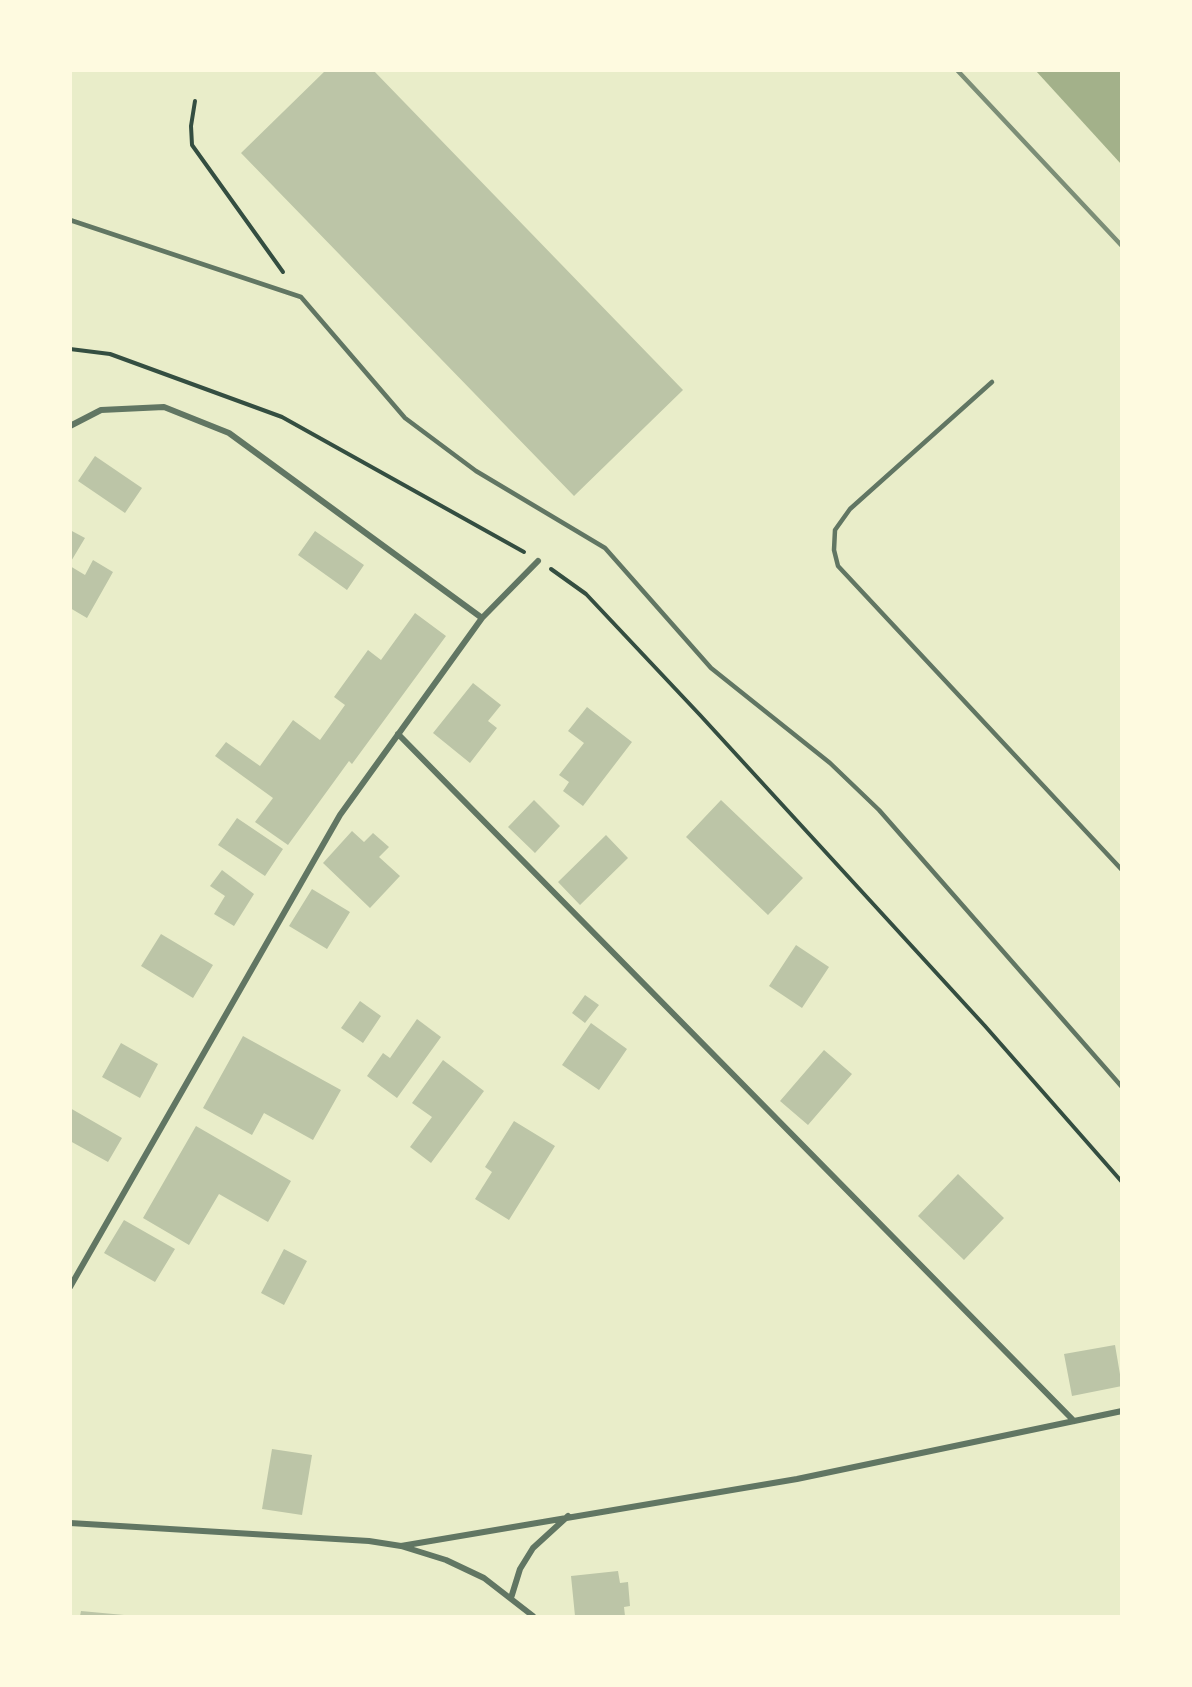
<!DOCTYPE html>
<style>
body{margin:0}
#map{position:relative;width:1192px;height:1687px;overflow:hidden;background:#e9edc9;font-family:"IBM Plex Sans",sans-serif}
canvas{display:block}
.frame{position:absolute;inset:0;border:72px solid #fefae0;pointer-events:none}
</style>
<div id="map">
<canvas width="1192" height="1687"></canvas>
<div class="frame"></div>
</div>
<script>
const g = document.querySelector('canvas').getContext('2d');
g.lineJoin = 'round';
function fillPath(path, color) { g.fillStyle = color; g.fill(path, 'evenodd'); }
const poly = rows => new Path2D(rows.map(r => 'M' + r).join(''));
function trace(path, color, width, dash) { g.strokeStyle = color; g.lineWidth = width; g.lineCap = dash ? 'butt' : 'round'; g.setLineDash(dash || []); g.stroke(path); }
const water = poly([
 [1036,71,1121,71,1121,164]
]);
const building = poly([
 [326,70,373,70,683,390,574,496,241,153],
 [95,456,142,488,125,513,78,481],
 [70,530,85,538,70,563],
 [315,531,364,565,347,590,298,555],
 [93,560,113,572,87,618,70,608,70,566,85,575],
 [415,613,446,636,352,764,349,761,288,845,255,822,273,798,215,756,226,742,260,766,293,720,320,740,345,705,334,697,368,650,381,660],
 [473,683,501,705,488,721,497,728,470,763,433,733],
 [587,707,632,742,583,806,563,791,569,782,559,775,584,743,568,731],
 [534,800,560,826,535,853,508,827],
 [721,800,803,878,768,915,686,837],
 [237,818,283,849,265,876,218,845],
 [352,831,364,842,373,833,389,847,379,857,400,876,370,908,323,863],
 [606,835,628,858,580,905,558,882],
 [222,870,254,894,234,926,214,914,225,896,210,886],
 [312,889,350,912,327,949,289,926],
 [161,934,213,965,193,998,141,966],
 [796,945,829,967,802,1008,769,986],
 [585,995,599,1005,585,1023,572,1013],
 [360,1001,381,1016,363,1043,341,1028],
 [417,1019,441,1037,397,1098,367,1076,383,1053,390,1058],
 [591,1023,627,1049,599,1090,562,1065],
 [243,1036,341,1090,313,1140,264,1113,252,1135,203,1108],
 [121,1043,158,1064,140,1098,102,1077],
 [824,1050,852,1074,808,1125,780,1101],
 [443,1060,484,1091,431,1163,410,1147,432,1117,412,1103],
 [70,1108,122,1138,108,1162,70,1141],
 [514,1121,555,1146,509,1220,475,1199,492,1172,485,1167],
 [196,1126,291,1181,268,1222,219,1194,189,1245,143,1218],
 [958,1174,1004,1218,964,1260,918,1216],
 [124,1220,175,1249,155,1282,104,1253],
 [284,1249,307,1261,284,1305,261,1293],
 [1115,1345,1122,1386,1072,1396,1064,1354],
 [272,1449,312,1455,302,1515,262,1509],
 [618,1571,620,1583,628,1582,630,1606,624,1607,625,1616,575,1616,571,1576],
 [81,1611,124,1615,124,1616,80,1616]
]);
const path = poly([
 [195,101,191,126,192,145,283,272],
 [70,349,110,354,282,417,524,552],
 [551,569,586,594,700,715,985,1026,1122,1182]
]);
const service = poly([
 [70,220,301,297,405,418,476,471,605,548,711,668,830,763,879,810,1122,1087],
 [992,382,850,509,835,530,834,550,838,566,1122,870]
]);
const minor = poly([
 [70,426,101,410,164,407,229,433,482,618],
 [398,734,1074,1421],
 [70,1287,340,815,482,618,538,561],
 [70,1523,369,1541,401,1546,446,1560,484,1578,533,1616],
 [401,1546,797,1479,1122,1411],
 [511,1598,520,1569,533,1548,568,1516]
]);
const rail = poly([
 [957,70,1122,246]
]);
fillPath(water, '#a3b18a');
fillPath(building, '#bcc5a7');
trace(path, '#344e41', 4);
trace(service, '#617663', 4.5);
trace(minor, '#617663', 6);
trace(rail, '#7c8e77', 4.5);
</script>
